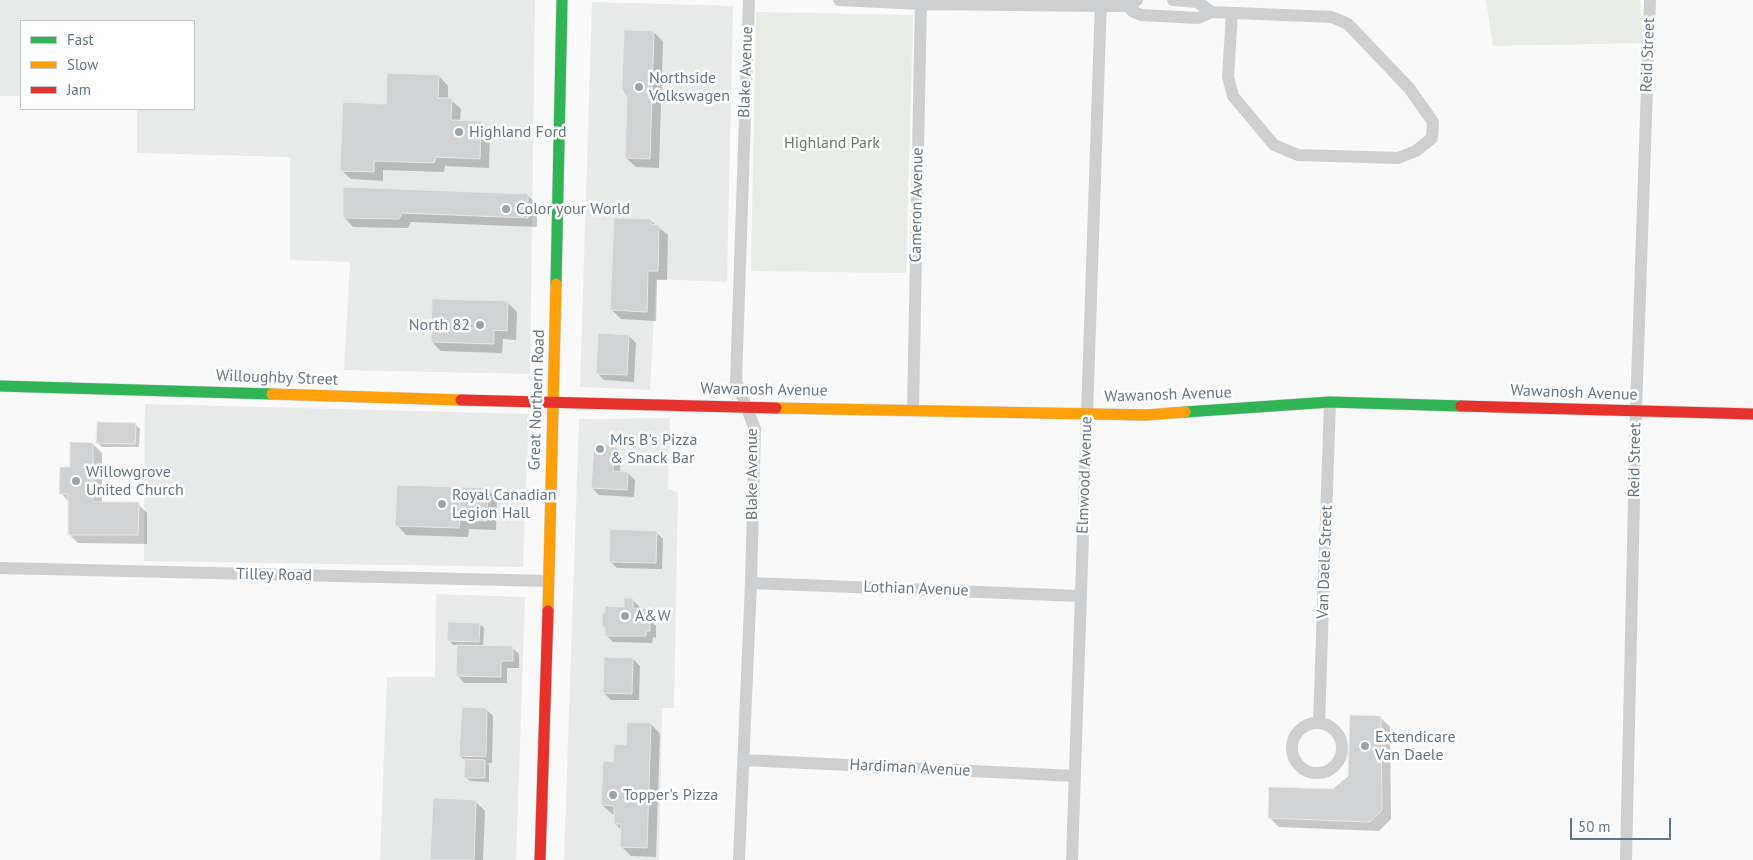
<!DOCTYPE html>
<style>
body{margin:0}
#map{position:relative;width:1753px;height:860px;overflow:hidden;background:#f9f9f9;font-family:"PT Sans",sans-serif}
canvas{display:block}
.legend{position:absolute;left:20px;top:20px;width:175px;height:90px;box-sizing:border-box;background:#fff;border:1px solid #c1c8cd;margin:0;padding:6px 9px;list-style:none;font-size:15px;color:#657683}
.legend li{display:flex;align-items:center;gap:10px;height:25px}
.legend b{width:25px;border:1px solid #c1c8cd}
.scale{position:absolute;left:1570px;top:818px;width:101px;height:22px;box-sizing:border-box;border:2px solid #657683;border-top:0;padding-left:6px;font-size:15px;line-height:18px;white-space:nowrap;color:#657683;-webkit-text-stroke:4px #fff;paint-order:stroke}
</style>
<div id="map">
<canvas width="1753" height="860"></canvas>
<ul class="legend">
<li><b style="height:6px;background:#30b455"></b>Fast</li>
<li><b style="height:6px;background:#ff9f0a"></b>Slow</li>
<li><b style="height:6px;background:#e5322d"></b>Jam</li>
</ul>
<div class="scale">50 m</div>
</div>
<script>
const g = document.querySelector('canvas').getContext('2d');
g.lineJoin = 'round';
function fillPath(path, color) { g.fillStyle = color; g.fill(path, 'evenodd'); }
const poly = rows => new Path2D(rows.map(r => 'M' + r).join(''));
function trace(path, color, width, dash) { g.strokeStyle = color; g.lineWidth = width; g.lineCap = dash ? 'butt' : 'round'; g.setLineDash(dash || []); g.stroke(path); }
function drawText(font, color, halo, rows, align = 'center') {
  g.font = font + ' "PT Sans",sans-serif'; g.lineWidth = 5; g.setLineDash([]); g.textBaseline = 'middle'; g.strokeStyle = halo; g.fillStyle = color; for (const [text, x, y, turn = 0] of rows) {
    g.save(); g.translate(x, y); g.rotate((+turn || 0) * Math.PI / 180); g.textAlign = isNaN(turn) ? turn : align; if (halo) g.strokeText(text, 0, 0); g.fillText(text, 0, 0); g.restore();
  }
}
const built = poly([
 [0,0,535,0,530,374,344,370,350,262,290,260,290,157,137,153,137,109,194,109,194,21,21,21,21,96,0,96],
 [592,2,733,6,727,282,656,279,650,390,580,387],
 [145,404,529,414,523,567,144,561],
 [670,418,668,489,678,492,674,708,662,708,659,860,564,860,579,419],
 [436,594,525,597,516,860,380,860,387,677,435,677]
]);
const green = poly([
 [1486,0,1640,0,1643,43,1493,46],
 [756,12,913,15,906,273,751,271]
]);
const shadow = poly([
 [654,32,663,42,659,168,636,167,626,158],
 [439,76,448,86,448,100,451,100,461,109,460,121,481,122,490,131,489,168,445,166,444,172,383,170,383,181,351,179,341,170,387,106],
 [527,195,537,204,537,227,411,222,408,228,353,227,344,217],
 [650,220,668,235,667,280,657,280,656,321,621,319,612,310],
 [508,303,517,312,516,340,503,339,502,353,441,351,432,342],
 [629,336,636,343,634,382,604,380,597,373],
 [135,424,140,429,139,447,102,447,97,442],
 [93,444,102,453,102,503,138,504,147,513,147,544,78,543,69,534,69,502,61,493],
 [614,446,621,453,620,472,628,473,635,480,634,497,599,495,592,488],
 [488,489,497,499,496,530,469,529,468,537,406,535,397,525],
 [656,532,663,539,662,569,617,568,610,561],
 [633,600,640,607,640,610,647,610,654,617,654,624,656,626,656,638,653,637,652,643,613,642,606,635,607,630,603,627],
 [479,624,484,628,483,647,512,648,519,654,519,668,507,668,507,683,464,683,458,676,458,645,453,645,449,640],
 [633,659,640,666,639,700,611,700,604,693],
 [486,709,493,716,492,763,487,763,489,765,489,782,470,781,465,777,466,761,460,756],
 [1381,718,1390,727,1391,819,1379,831,1279,827,1270,818,1333,790,1349,777],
 [651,724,660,734,656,857,631,856,622,847,622,831,615,823,615,814,612,814,602,805,614,763],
 [476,802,485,811,483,860,431,860]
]);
const building = poly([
 [624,30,654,31,650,159,625,158,627,98,622,89,624,30],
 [387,73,439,75,438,98,452,98,451,120,481,121,480,159,436,157,434,163,374,161,374,172,340,171,343,102,386,104,387,73],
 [343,187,528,194,528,218,402,213,399,219,343,218,343,187],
 [614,218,651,219,651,224,659,225,658,271,648,271,647,312,610,310,614,218],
 [432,299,508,301,507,331,494,330,494,344,431,342,432,299],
 [598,333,629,335,627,375,596,374,598,333],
 [97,422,136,423,135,444,96,443,97,422],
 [70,442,93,443,93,502,139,502,138,535,68,535,68,494,59,494,60,467,70,467,70,442],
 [594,444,615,445,613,471,628,472,627,490,591,488,594,444],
 [397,485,488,488,487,521,460,520,459,528,395,526,397,485],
 [610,529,657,531,656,563,609,562,610,529],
 [624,598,633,598,633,608,647,609,647,618,650,618,650,631,646,631,646,636,605,636,605,627,602,627,602,613,605,613,605,606,624,607,624,598],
 [448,622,480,623,479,642,447,641,448,622],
 [457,645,513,646,513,661,501,661,501,677,456,676,457,645],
 [604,657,633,658,632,694,603,693,604,657],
 [462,707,487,708,486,757,459,756,462,707],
 [1350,715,1381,716,1382,810,1370,822,1268,818,1269,787,1333,789,1348,776,1350,715],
 [627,722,651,723,647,848,620,847,621,824,614,824,614,806,601,805,603,761,613,762,614,744,626,745,627,722],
 [465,759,485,760,485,778,464,778,465,759],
 [433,798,476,800,474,860,430,860,433,798]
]);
const street = poly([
 [839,0,921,4,1101,6,1129,6,1137,0],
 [1129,6,1132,11,1141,15,1198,18,1212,12,1197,2,1173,0],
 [1212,12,1332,17,1348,24,1409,88,1433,122,1432,138,1416,151,1398,158,1298,155,1274,145,1233,96,1228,77,1232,13],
 [913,409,921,0],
 [0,568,548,581],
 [751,583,1081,596],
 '1292 748a25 25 0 1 1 50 0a25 25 0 1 1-50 0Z',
 [1319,723,1330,402],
 [744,760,1075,776],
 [739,860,751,583,755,429,736,381,749,0],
 [1072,860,1101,0],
 [1626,860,1636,411,1650,0]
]);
const fast = poly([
 [556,284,562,0],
 [0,386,272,394],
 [1185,412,1330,402,1461,406]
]);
const slow = poly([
 [272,394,461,400],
 [776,408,1146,415,1185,412],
 [548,611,556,284]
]);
const jam = poly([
 [461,400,776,408],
 [1461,406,1753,414],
 [540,860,548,611]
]);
const markers = [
 [639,87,5,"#99a4ac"],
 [459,132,5,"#99a4ac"],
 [506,209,5,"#99a4ac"],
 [480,325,5,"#99a4ac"],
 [600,449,5,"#99a4ac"],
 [76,481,5,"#99a4ac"],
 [442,504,5,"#99a4ac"],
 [625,616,5,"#99a4ac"],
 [1365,746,5,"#99a4ac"],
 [613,795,5,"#99a4ac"]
];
const streetNames = [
 ["Reid Street",1648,55,-88],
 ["Blake Avenue",746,72,-88],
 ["Cameron Avenue",917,205,-89],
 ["Willoughby Street",277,378,2],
 ["Wawanosh Avenue",764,390,1],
 ["Wawanosh Avenue",1574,393,2],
 ["Wawanosh Avenue",1168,395,-2],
 ["Great Northern Road",537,400,-88],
 ["Reid Street",1635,460,-89],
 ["Blake Avenue",752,474,-90],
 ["Elmwood Avenue",1085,475,-88],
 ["Van Daele Street",1325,562,-88],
 ["Tilley Road",274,575,1],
 ["Lothian Avenue",916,589,2],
 ["Hardiman Avenue",910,768,3]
];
const poiNames = [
 ["Northside",649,78],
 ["Volkswagen",649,96],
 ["Highland Ford",469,132],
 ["Color your World",516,209],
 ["North 82",470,325,"right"],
 ["Mrs B's Pizza",610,440],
 ["& Snack Bar",610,458],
 ["Willowgrove",86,472],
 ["United Church",86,490],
 ["Royal Canadian",452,495],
 ["Legion Hall",452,513],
 ["A&W",635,616],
 ["Extendicare",1375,737],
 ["Van Daele",1375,755],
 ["Topper's Pizza",623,795]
];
const parkNames = [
 ["Highland Park",832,143]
];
fillPath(built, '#e8e9e9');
fillPath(green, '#e8ebe6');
fillPath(shadow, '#0003');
fillPath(building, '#d0d2d3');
trace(building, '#e8e8e8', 1);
trace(fast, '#d5d6d7', 12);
trace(slow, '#d5d6d7', 12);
trace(jam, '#d5d6d7', 12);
trace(street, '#cecfd0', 12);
trace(fast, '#30b455', 11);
trace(slow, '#ff9f0a', 11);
trace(jam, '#e5322d', 11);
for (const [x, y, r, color] of markers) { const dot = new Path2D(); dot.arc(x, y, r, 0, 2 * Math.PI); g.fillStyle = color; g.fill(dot); trace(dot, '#fff', 2); }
drawText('16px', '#657683', '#fff', streetNames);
drawText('16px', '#657683', '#fff', poiNames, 'left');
drawText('16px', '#687a64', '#fff', parkNames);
</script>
